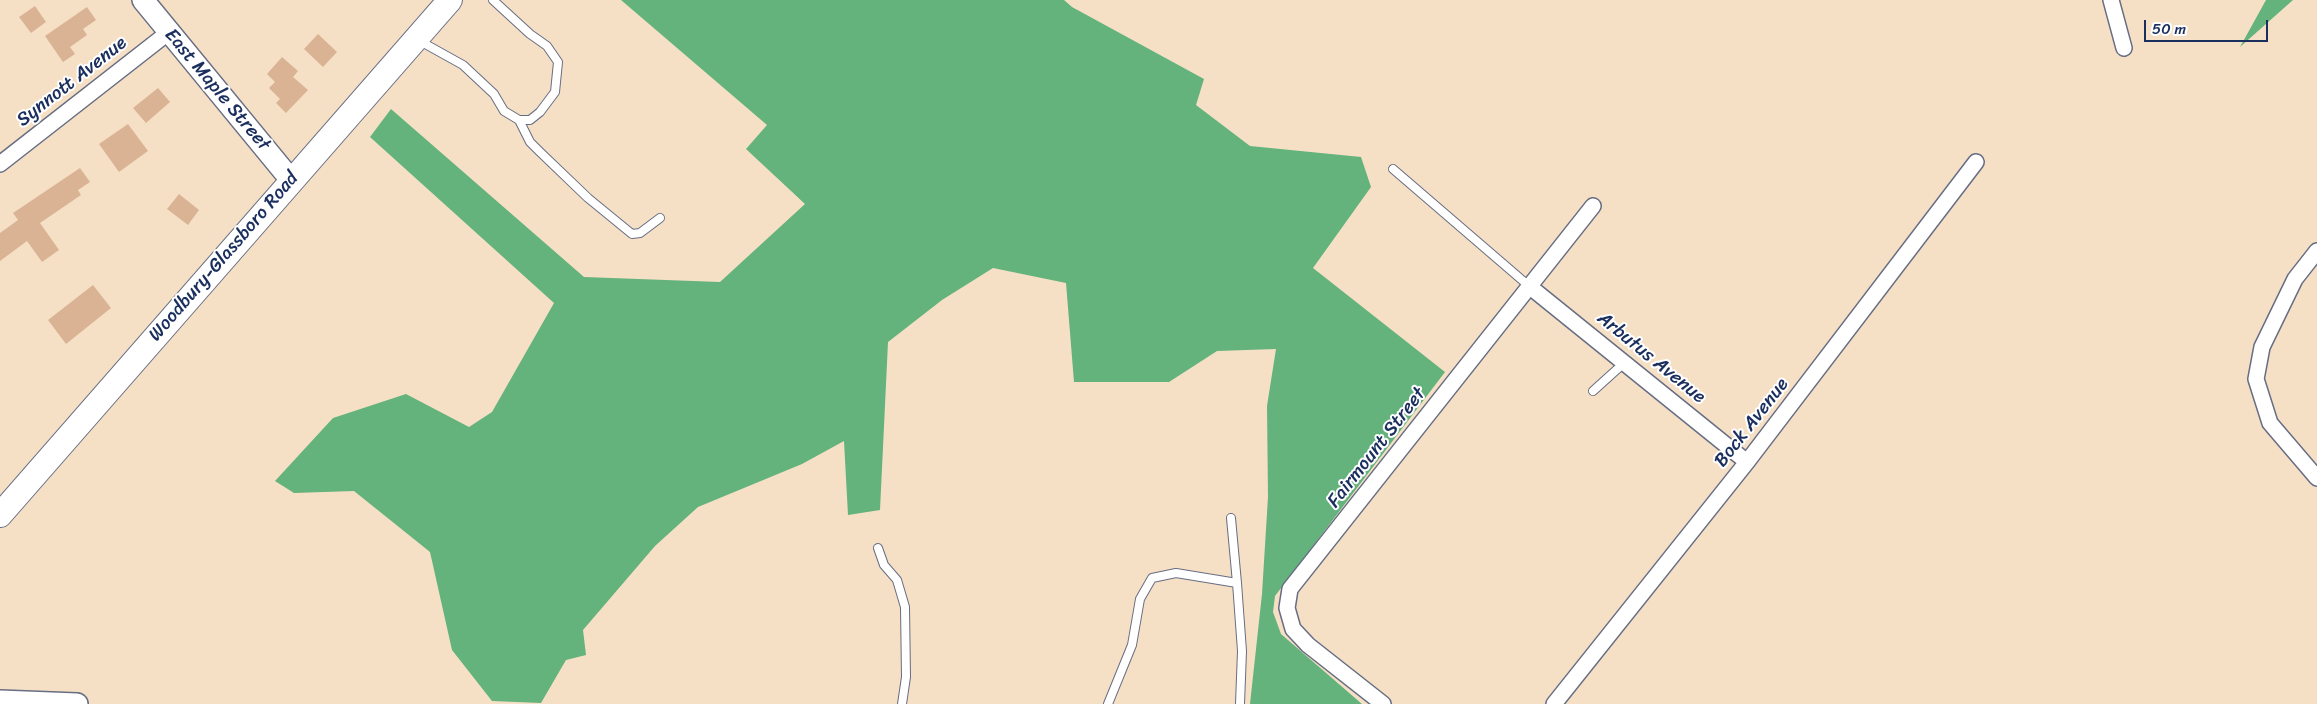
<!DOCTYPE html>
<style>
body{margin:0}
#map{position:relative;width:2317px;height:704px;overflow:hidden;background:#f5e0c6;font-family:Sriracha,sans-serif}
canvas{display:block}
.scale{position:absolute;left:2144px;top:20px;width:124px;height:22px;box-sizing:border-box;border:2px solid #1b2f5e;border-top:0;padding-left:6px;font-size:15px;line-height:18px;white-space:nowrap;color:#1b2f5e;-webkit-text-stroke:4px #fff;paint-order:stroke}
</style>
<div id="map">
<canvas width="2317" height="704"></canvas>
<div class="scale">50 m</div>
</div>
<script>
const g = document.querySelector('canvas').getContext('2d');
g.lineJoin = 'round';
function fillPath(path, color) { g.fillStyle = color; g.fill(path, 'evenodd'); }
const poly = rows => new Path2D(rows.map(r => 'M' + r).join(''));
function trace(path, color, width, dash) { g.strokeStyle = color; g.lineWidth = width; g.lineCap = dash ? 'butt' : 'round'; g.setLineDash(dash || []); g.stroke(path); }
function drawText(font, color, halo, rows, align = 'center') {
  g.font = font + ' Sriracha,sans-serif'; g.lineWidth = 4; g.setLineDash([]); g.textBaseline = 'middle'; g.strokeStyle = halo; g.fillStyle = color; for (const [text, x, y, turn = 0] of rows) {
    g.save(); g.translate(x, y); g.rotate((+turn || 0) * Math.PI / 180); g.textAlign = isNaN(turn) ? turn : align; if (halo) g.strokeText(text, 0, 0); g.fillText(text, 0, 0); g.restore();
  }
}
const forest = poly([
 [621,0,1064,0,1072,7,1204,79,1196,105,1250,146,1361,157,1371,187,1313,268,1445,372,1275,596,1273,612,1281,634,1362,704,1250,704,1262,594,1268,497,1267,406,1276,349,1217,351,1169,382,1074,382,1066,283,993,268,942,300,888,342,880,510,848,515,844,441,802,464,698,507,655,546,583,630,586,655,566,660,541,703,492,701,452,650,430,552,354,491,294,493,275,481,333,418,406,394,469,427,492,412,554,303,370,137,391,109,584,277,720,282,805,204,746,149,767,125],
 [2266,0,2293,0,2240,47]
]);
const building = poly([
 [35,6,46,22,31,33,19,17],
 [87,7,96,20,83,29,87,35,70,47,75,54,63,62,45,36],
 [318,34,337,52,323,67,304,49],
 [282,57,298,71,293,77,308,90,286,113,276,103,280,99,269,88,275,82,267,74],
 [158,88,170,102,146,123,133,108],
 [128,124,148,151,119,172,99,144],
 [80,168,90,182,78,190,81,195,40,223,59,250,42,262,27,241,0,261,0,233,18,220,13,213],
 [179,194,199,210,188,225,167,209],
 [93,285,111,308,66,344,48,320]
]);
const lane = poly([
 [418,40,463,65,494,94,504,111,519,120,530,120,540,112,555,92,558,62,547,46,530,34,493,0],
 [519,120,530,142,540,152,588,198,632,234,640,233,660,218],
 [1393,169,1529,286],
 [1593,391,1624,363],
 [878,548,884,565,897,580,905,607,906,677,902,704],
 [1237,583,1242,651,1240,704],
 [1108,704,1132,645,1140,599,1152,578,1176,573,1237,583,1231,518]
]);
const street = poly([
 [2111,0,2124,48],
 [0,164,169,32],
 [2317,251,2295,279,2262,347,2256,379,2270,423,2317,478],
 [1529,286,1747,462],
 [1383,704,1308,645,1293,629,1287,608,1290,589,1593,206],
 [1554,704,1747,462,1976,162]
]);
const secondary = poly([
 [143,0,291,180],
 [0,701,77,704]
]);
const primary = poly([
 [0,515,450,0]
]);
const streetNames = [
 ["Synnott Avenue",72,82,-38],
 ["East Maple Street",217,90,50],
 ["Woodbury-Glassboro Road",224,257,-49],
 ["Arbutus Avenue",1651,358,39],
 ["Bock Avenue",1752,423,-52],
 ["Fairmount Street",1377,448,-52]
];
fillPath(forest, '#64b27c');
fillPath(building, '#d9b394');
trace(lane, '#676d82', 10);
trace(street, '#676d82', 18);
trace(secondary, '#676d82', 24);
trace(primary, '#676d82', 26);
trace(lane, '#fff', 8);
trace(street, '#fff', 15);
trace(secondary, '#fff', 21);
trace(primary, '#fff', 24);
drawText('19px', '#1b2f5e', '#fff', streetNames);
</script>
